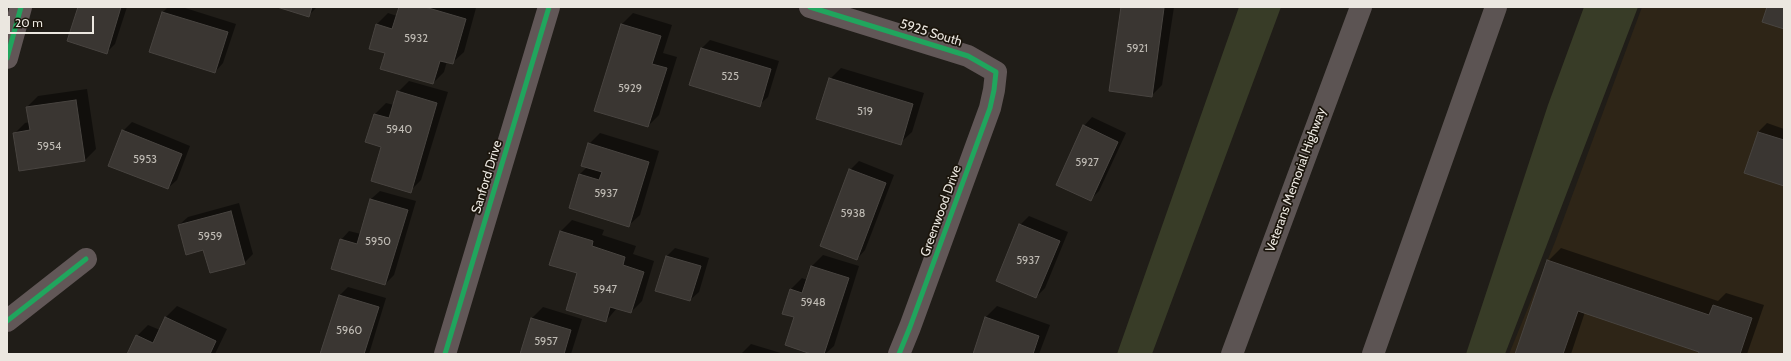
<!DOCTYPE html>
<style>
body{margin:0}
#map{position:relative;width:1791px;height:361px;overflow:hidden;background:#201d18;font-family:Cabin,sans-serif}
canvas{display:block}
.frame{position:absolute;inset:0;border:8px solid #ebe7e0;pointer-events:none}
.scale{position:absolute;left:8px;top:16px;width:86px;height:18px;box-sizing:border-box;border:2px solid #ebe7e0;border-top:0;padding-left:5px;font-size:12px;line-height:14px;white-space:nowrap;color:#ebe7e0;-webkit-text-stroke:3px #1b150c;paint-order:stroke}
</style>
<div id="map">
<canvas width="1791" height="361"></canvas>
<div class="frame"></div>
<div class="scale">20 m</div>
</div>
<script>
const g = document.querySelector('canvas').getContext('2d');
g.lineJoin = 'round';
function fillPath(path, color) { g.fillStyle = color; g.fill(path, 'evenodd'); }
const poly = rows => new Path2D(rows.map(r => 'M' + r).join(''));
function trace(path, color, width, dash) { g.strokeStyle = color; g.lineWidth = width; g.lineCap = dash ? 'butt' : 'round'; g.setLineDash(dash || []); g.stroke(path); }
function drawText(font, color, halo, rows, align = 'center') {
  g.font = font + ' Cabin,sans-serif'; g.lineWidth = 3.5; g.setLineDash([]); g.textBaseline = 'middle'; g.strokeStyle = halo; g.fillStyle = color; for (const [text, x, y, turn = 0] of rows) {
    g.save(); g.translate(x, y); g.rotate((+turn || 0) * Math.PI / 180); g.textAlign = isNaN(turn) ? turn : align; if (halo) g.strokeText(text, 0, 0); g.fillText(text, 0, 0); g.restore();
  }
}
const built = poly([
 [1642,7,1784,7,1784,354,1509,354,1555,242]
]);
const green = poly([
 [1239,7,1281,7,1152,354,1117,354],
 [1584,7,1638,7,1505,354,1466,354,1548,105]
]);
const shadow = poly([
 [79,7,127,7,115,44,107,52],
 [168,7,182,7,236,24,223,63,215,72,163,12],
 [281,7,317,7,309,15],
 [400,7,476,8,464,52,452,63,447,61,444,72,433,83,386,53,377,24,388,13,397,16],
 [1122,7,1174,7,1162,85,1151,96,1110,90],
 [633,13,672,25,663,53,677,57,659,115,648,126,622,24],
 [710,40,779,61,768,97,759,105,702,48],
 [841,68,924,93,912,132,900,143,830,79],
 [409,81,448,92,421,180,410,191,375,114,386,103,394,105,398,92],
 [87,89,96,149,85,160,20,170,14,134,25,123,30,122,27,107,38,96],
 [1092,117,1126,133,1099,191,1091,199,1084,126],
 [132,122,190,146,177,180,168,188,123,131],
 [1767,123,1784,129,1784,185,1745,172,1758,132],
 [600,133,659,151,640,215,628,226,580,174,587,167,589,144],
 [859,161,894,175,865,250,857,259,850,170],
 [380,191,416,201,394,275,385,284,341,240,349,231,361,234,371,199],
 [239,203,253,254,244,263,204,249,179,225,188,217],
 [1029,216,1068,232,1045,288,1036,297,1020,225],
 [572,220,604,230,602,235,636,246,633,254,654,261,642,301,631,312,617,308,606,321,578,273,561,231],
 [675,248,709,258,699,292,690,300,667,256],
 [1561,248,1718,301,1726,293,1764,305,1747,354,1699,354,1700,351,1585,312,1571,354,1516,354,1548,261],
 [823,255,859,266,834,346,825,354,815,354,795,316,791,289,802,278,807,280,812,266],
 [348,287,386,298,369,354,321,354,340,295],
 [177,306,227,329,215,354,129,354,137,336,148,325,160,330,165,318],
 [997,306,1050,325,1039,354,974,354,986,317],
 [543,307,582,319,571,354,521,354,532,318],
 [751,344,784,354,741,354]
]);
const building = poly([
 [78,7,121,7,107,54,67,41,78,7],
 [277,7,312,7,309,17,277,7],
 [399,7,425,7,466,19,453,64,440,61,433,84,380,69,385,53,369,49,376,24,392,29,399,7],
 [1121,7,1164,8,1152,97,1109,91,1121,7],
 [1767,7,1784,7,1784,29,1762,22,1767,7],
 [162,12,228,32,215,73,149,52,162,12],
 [621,24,661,36,652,64,667,68,648,127,594,111,621,24],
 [701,48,771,69,760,107,689,85,701,48],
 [829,78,913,104,901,145,816,119,829,78],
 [397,91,437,103,411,193,371,181,381,147,365,142,374,114,389,118,397,91],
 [76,100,85,161,19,171,13,133,30,130,26,107,76,100],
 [1083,125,1118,142,1091,201,1056,185,1083,125],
 [122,130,182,154,168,189,108,166,122,130],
 [1758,132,1784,140,1784,186,1744,173,1758,132],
 [588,143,649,162,629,227,569,208,579,174,599,180,602,172,581,166,588,143],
 [849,169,886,183,857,260,820,246,849,169],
 [370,199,408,210,385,285,331,269,340,239,357,244,370,199],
 [231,211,245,264,210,273,203,250,186,255,178,225,231,211],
 [1019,224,1060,241,1036,298,996,281,1019,224],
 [560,231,593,241,592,246,625,257,623,265,644,272,631,313,610,307,606,322,566,310,577,273,549,265,560,231],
 [666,256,701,266,690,301,655,291,666,256],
 [1547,260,1709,315,1713,305,1752,318,1740,354,1698,354,1699,352,1578,311,1563,354,1515,354,1547,260],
 [811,266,849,278,824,354,811,354,785,345,794,317,782,314,790,289,802,293,811,266],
 [339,295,379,307,364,354,320,354,339,295],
 [165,317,216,341,210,354,127,354,136,335,153,343,165,317],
 [985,317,1039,336,1033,354,973,354,985,317],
 [531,318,571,330,564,354,520,354,531,318]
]);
const minor = poly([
 [810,7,952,51,968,56,996,72,994,90,990,108,910,327,899,354],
 [7,58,21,7],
 [7,321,86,259],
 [445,354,549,7]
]);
const highway = poly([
 [1232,354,1361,7],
 [1373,354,1496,7]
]);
const cycleway = poly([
 [810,7,952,51,968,56,996,72,994,90,990,108,910,327,899,354],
 [7,58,21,7],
 [7,321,86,259],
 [445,354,549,7]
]);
const numberNames = [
 ["5932",416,39],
 ["5921",1137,49],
 ["525",730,77],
 ["5929",630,89],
 ["519",865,112],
 ["5940",399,130],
 ["5954",49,147],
 ["5953",145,160],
 ["5927",1087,163],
 ["5937",606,194],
 ["5938",853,214],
 ["5959",210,237],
 ["5950",378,242],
 ["5937",1028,261],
 ["5947",605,290],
 ["5948",813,303],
 ["5960",349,331],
 ["5957",546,342]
];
const streetNames = [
 ["5925 South",931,33,17],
 ["Sanford Drive",487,177,-73],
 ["Veterans Memorial Highway",1296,180,-70],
 ["Greenwood Drive",941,211,-70]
];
fillPath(built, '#2e2517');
fillPath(green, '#383c27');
fillPath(shadow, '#0007');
fillPath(building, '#3a3632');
trace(building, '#484440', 1);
trace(minor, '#615757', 22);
trace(highway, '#5c5453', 22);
trace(cycleway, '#20a55d', 5);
drawText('11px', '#bfbbb4', null, numberNames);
drawText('13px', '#ebe7e0', '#1b150c', streetNames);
</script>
